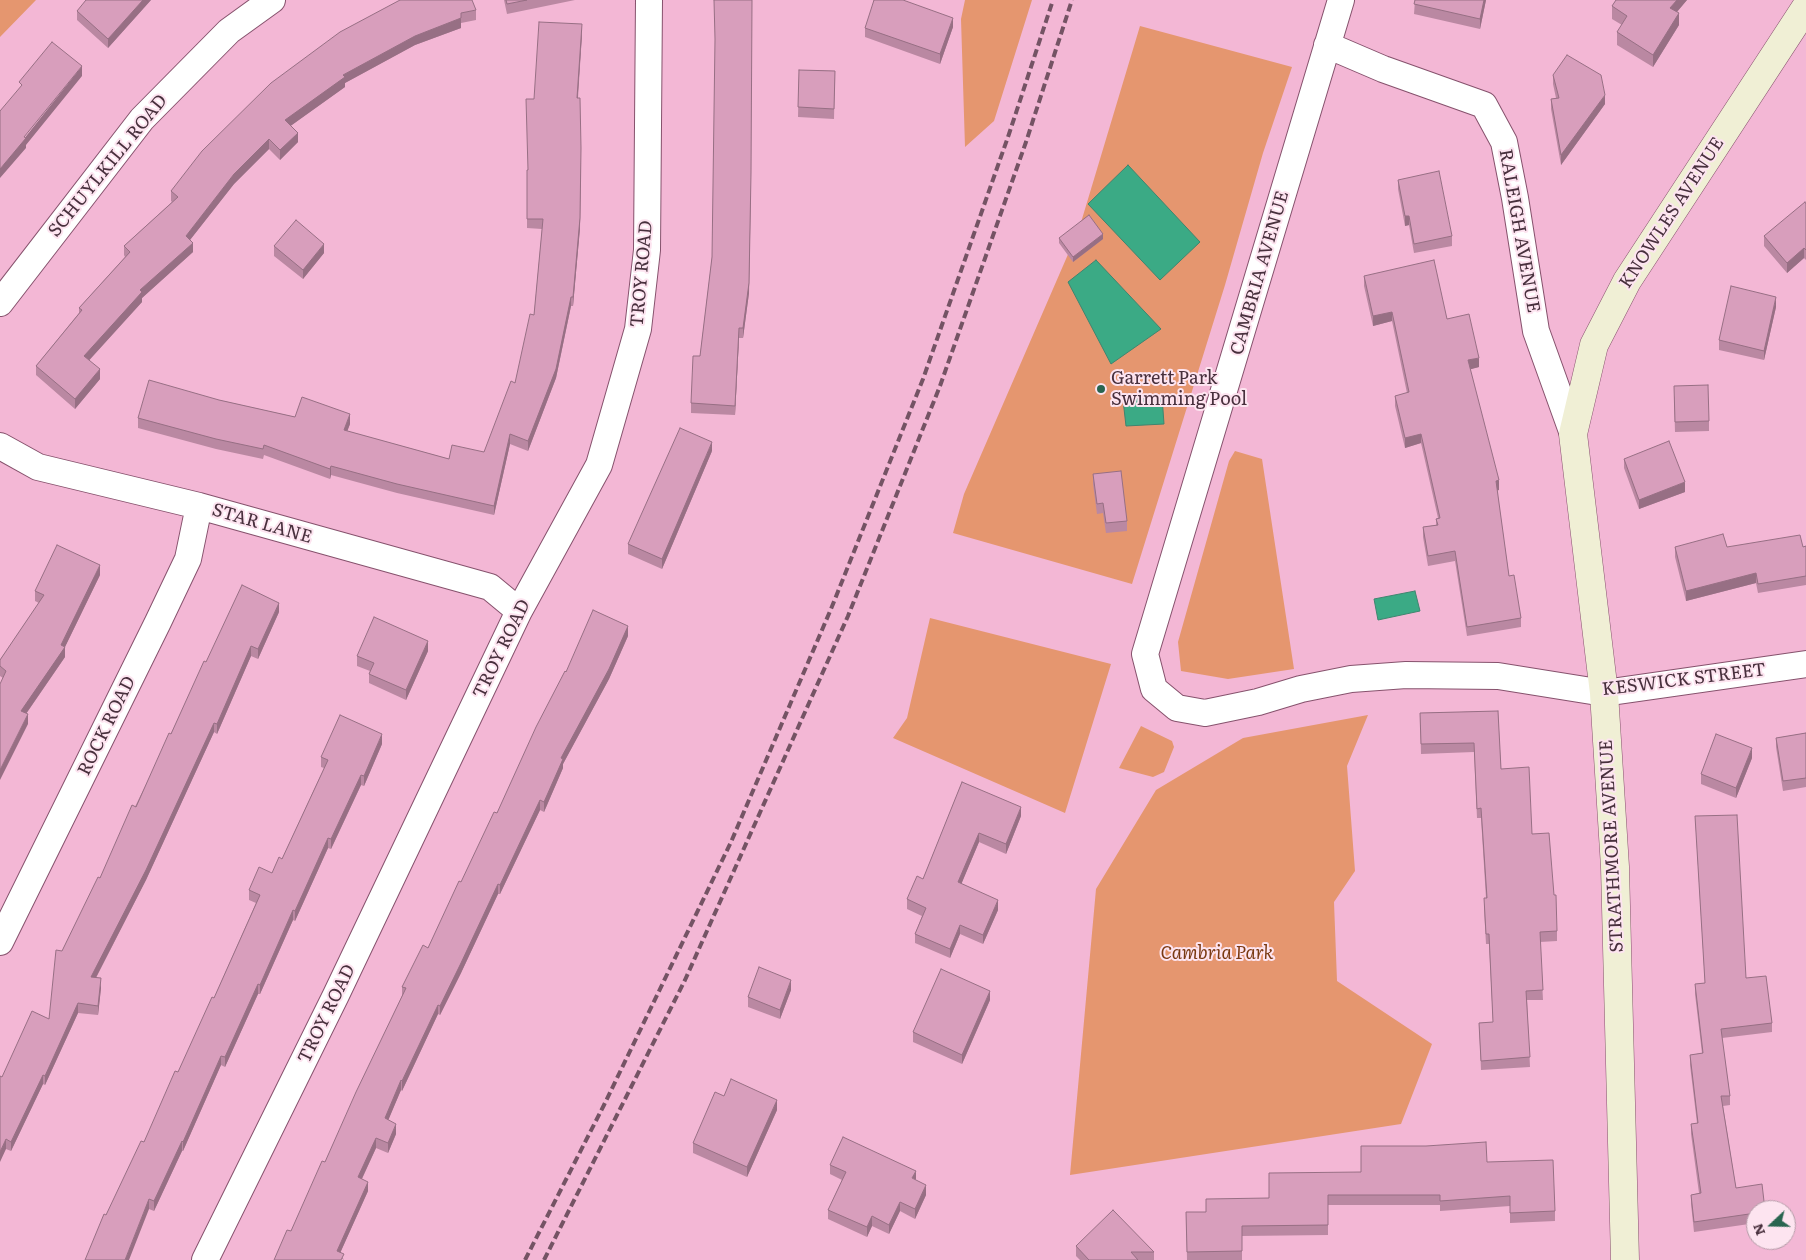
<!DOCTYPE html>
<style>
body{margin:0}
#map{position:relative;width:1806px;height:1260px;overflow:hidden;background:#f3b7d5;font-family:Literata,serif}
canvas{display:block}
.north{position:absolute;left:1746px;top:1200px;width:50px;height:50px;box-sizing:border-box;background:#fde4f0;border:1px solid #b59ca8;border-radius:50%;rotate:249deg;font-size:14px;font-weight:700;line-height:20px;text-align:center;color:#48303d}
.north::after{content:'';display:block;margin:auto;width:18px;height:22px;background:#296550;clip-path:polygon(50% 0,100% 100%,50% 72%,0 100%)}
</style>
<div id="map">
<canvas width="1806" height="1260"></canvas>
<div class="north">N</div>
</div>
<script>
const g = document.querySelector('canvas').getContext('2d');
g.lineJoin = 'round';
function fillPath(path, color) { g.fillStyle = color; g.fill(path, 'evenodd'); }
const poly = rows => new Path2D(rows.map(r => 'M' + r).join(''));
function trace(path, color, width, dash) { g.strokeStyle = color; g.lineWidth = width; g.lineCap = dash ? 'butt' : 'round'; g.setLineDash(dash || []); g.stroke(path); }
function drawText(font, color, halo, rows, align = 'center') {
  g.font = font + ' Literata,serif'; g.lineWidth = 4; g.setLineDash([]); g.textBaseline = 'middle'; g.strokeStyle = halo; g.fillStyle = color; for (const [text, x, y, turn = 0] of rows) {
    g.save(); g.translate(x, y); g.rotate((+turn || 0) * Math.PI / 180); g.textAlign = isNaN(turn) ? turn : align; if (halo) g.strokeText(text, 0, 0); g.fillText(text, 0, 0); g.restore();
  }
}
const green = poly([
 [0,0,36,0,0,37],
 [965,0,1032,0,994,121,965,147,961,19],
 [1140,26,1292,67,1263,153,1225,285,1132,584,953,533,964,494,1079,229],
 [1235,451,1262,459,1294,669,1228,679,1181,671,1178,642,1229,461],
 [930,618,1111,664,1065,813,893,738,907,718],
 [1368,715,1347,766,1355,871,1334,902,1337,981,1432,1044,1401,1124,1070,1175,1096,889,1156,790,1243,738],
 [1141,726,1172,741,1174,747,1164,772,1153,777,1119,768]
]);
const water = poly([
 [1128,165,1200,242,1160,280,1088,204,1128,165],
 [1096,260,1161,329,1111,364,1068,282,1096,260],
 [1162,396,1164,424,1126,426,1123,400,1162,396],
 [1415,591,1420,611,1378,620,1374,599,1415,591]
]);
const minor = poly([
 [1341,0,1145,654,1154,689,1177,708,1205,713,1258,702,1301,689,1351,679,1406,675,1498,676,1604,693,1806,664],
 [1327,45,1383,69,1484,105,1504,142,1515,198,1536,331,1573,434],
 [0,303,142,119,229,31,272,0],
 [0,446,38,467,199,506,490,587,519,611],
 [0,942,158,622,188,559,199,506],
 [205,1260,336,995,519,611,599,465,638,329,647,250,649,0]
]);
const secondary = poly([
 [1625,1260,1615,867,1604,693,1573,434,1594,345,1627,281,1806,7]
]);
const rail = poly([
 [525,1260,604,1105,731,842,831,609,923,379,1009,134,1053,0],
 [544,1260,685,980,848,616,940,386,1026,142,1072,0]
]);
const wall = poly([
 [151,0,108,48,77,20,77,11],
 [504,0,575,0,507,14],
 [1415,0,1486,0,1480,29,1414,14],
 [1616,0,1687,0,1677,12,1679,25,1653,67,1617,45,1617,32,1622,25,1612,19,1612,6],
 [476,10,476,20,461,23,461,28,415,45,345,83,345,87,290,126,298,142,280,160,269,149,234,184,190,240,193,252,142,298,142,302,89,360,100,379,75,409,36,375,36,366,79,313,79,308,125,257,124,255,124,246,172,202,171,201,171,191,340,32],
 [953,27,940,64,865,37,865,28],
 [582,34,578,98,580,228,573,306,571,306,556,378,528,451,510,444,494,515,397,493,331,475,330,479,264,455,263,459,216,449,138,428,138,418,219,400,295,417,350,424,347,431,449,459,484,452,515,383,534,315,542,229,527,228,527,170,528,170,534,99],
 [799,70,835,71,834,119,798,117],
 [1553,75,1605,104,1561,165,1551,109,1551,99,1556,98,1553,84],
 [1398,180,1452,236,1452,246,1414,253,1409,225,1405,226,1398,189],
 [1806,204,1806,260,1804,258,1787,273,1764,246,1764,236],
 [1059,238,1103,239,1073,262,1059,243],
 [274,246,324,253,303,279,274,256],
 [712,257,749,293,743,338,739,338,735,415,691,413,691,403,700,356],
 [1364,276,1447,319,1479,367,1470,369,1499,490,1497,490,1509,576,1521,618,1521,627,1467,636,1455,561,1428,566,1423,537,1423,527,1436,525,1436,519,1438,518,1421,443,1405,448,1395,406,1395,396,1407,393,1392,321,1373,326,1364,286],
 [1776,307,1764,360,1719,350,1719,340],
 [1674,396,1709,421,1709,431,1675,432],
 [712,451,662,569,628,554,628,544],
 [1624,459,1685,492,1639,509,1624,468],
 [1093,474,1127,521,1127,531,1106,533,1103,513,1097,514,1093,484],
 [1806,546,1806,585,1758,593,1756,583,1686,601,1675,557,1675,547,1803,547],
 [100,575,65,647,65,657,26,714,28,724,3,678,0,676,0,660,39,603,35,601,35,591],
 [279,612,258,659,251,656,217,734,214,732,146,880,96,978,101,988,98,1015,78,1013,45,1085,43,1084,11,1151,6,1149,2,1077,49,1019,62,951,100,878,206,662],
 [628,636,609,679,563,764,563,768,544,812,540,810,500,894,498,894,461,973,440,1015,438,1014,402,1091,401,1090,388,1120,396,1134,388,1153,376,1148,362,1179,368,1191,340,1253,344,1260,291,1231,325,1162,402,996,402,987,428,948,497,813,566,672],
 [428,651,406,700,369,683,369,674,370,671,357,666,357,656],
 [1498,711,1501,769,1532,834,1557,931,1557,941,1540,942,1543,1000,1527,1000,1530,1067,1481,1070,1479,1023,1493,1022,1489,944,1486,944,1484,908,1486,898,1481,818,1477,818,1474,752,1421,754,1420,713],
 [1806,733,1806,787,1783,791,1776,747,1776,738],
 [382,744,364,786,361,785,331,849,328,848,295,921,293,920,260,994,258,994,225,1067,221,1065,183,1151,182,1151,154,1211,149,1209,106,1215,144,1142,214,998,256,903,249,900,249,890,272,873,282,859,324,768,321,767,321,757],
 [1752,758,1736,798,1701,784,1701,774],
 [962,782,1021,816,1006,854,979,842,961,884,998,910,983,944,960,934,950,958,915,943,915,934,922,916,907,909,907,899,923,879],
 [1695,816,1746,978,1772,1023,1772,1032,1722,1038,1730,1096,1730,1105,1723,1106,1736,1188,1756,1210,1756,1223,1694,1232,1691,1204,1691,1195,1699,1193,1691,1134,1691,1124,1697,1123,1690,1065,1690,1055,1702,1053,1695,994,1695,984,1705,983],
 [791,990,780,1019,748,1007,748,997],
 [990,1000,962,1064,913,1042,913,1032],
 [724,1096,777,1110,747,1177,693,1153,693,1143],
 [1487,1162,1555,1211,1555,1221,1510,1223,1510,1206,1440,1211,1440,1205,1328,1205,1328,1235,1242,1236,1242,1260,1187,1260,1186,1212,1206,1212,1269,1198,1361,1172],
 [830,1165,916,1180,926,1195,915,1219,900,1211,889,1234,872,1226,867,1237,828,1219,828,1210,842,1180,830,1174],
 [1076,1246,1154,1252,1154,1260,1080,1260,1076,1256]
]);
const shadedWall = poly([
 [143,0,151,0,108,48,108,39],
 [1484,0,1486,0,1480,29,1480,19],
 [1677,0,1687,0,1670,20,1670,8],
 [1679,13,1679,25,1653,67,1653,55],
 [461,18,461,28,415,45,345,83,345,87,285,130,285,120,343,75,415,36],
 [953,18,953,27,940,64,940,54],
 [582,24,582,34,577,107,577,98],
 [82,66,82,76,26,145,26,148,0,178,0,169],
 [1605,95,1605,104,1561,165,1561,155],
 [298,133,298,142,280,160,280,150],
 [269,139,269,149,234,184,186,245,186,236,234,174],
 [581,158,580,228,573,306,573,297],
 [751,183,749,293,743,338,743,328],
 [1405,216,1409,216,1409,225,1405,226],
 [1103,234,1103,239,1073,262,1073,257],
 [193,243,193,252,142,298,142,302,84,366,84,356,140,290],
 [324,244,324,253,303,279,303,270],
 [1804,248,1804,258,1787,273,1787,263],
 [571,297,571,306,556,378,528,451,528,441],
 [1776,297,1776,307,1764,360,1764,351],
 [1392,312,1392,321,1373,326,1373,316],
 [739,328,739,338,735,415,735,406],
 [1479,358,1479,367,1468,370,1468,360],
 [100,369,100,379,75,409,75,399],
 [350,414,350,424,344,440,344,430],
 [510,434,510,444,494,515,494,506],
 [1421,434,1421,443,1405,448,1405,438],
 [712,442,712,451,662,569,662,559],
 [331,466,331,475,330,479,330,469],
 [1499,480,1499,490,1496,491,1496,481],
 [1685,482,1685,492,1639,509,1639,500],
 [100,565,100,575,64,649,65,647,65,657,21,721,21,711,61,645],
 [1756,573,1756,583,1686,601,1686,591],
 [279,603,279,612,258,659,258,649],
 [628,626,628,636,609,679,563,764,563,768,544,812,544,802,561,758],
 [428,641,428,651,406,700,406,690],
 [251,646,251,656,217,734,217,724],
 [28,714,28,724,0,780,0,770],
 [214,723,214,732,146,880,91,987,91,977],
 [382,734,382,744,364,786,364,776],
 [1752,748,1752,758,1736,798,1736,788],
 [361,775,361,785,331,849,331,839],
 [540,800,540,810,500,894,500,885],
 [1021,807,1021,816,1006,854,1006,844],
 [979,833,979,842,958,892,958,882],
 [328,838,328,848,295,921,295,911],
 [498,884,498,894,461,973,440,1015,440,1006],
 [998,900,998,910,983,944,983,935],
 [293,910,293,920,260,994,260,985],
 [960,925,960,934,950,958,950,949],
 [101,978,101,988,98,1015,98,1006],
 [791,980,791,990,780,1019,780,1010],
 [258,984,258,994,225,1067,225,1057],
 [990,991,990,1000,962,1064,962,1055],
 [78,1003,78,1013,45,1085,45,1076],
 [438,1005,438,1014,402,1091,402,1081],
 [221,1056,221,1065,183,1151,183,1142],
 [43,1075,43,1084,11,1151,11,1142],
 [401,1080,401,1090,385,1128,385,1118],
 [777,1100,777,1110,747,1177,747,1167],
 [396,1124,396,1134,388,1153,388,1143],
 [376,1138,376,1148,358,1187,358,1177],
 [6,1139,6,1149,0,1162,0,1152],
 [182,1141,182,1151,154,1211,154,1201],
 [916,1171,916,1180,912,1178],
 [368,1182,368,1191,337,1260,337,1251],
 [926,1185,926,1195,915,1219,915,1209],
 [149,1199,149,1209,129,1260,125,1260],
 [900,1202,900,1211,889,1234,889,1225],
 [872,1216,872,1226,867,1237,867,1227]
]);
const building = poly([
 [86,0,143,0,108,39,77,11,86,0],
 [400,0,472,0,476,10,461,13,461,18,415,36,343,75,345,77,285,120,298,133,280,150,269,139,234,174,186,236,193,243,140,290,142,292,84,356,100,369,75,399,36,366,82,310,79,308,130,252,124,246,178,197,171,191,202,151,271,83,340,32,400,0],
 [506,0,527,0,507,4,506,0],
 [714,0,752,0,751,173,749,283,743,328,739,328,735,406,691,403,693,356,700,356,712,257,715,39,714,0],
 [874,0,903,0,953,18,940,54,865,28,874,0],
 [1415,0,1484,0,1480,19,1414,4,1415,0],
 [1616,0,1677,0,1670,8,1679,13,1653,55,1617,32,1627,16,1612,6,1616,0],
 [539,22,582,24,577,98,580,98,581,148,580,218,573,297,571,297,556,369,528,441,510,434,494,506,397,484,331,466,330,469,264,445,263,449,216,439,138,418,149,380,219,400,295,417,302,397,350,414,344,430,449,459,452,445,484,452,511,381,515,383,530,314,534,315,543,219,527,219,527,170,528,170,526,99,534,99,539,22],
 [52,42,82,66,24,137,26,138,0,169,0,111,22,85,19,82,52,42],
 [1567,55,1601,75,1605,95,1561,155,1551,99,1559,98,1553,75,1567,55],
 [799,70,835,71,834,109,798,107,799,70],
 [1439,171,1452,236,1414,244,1409,216,1405,216,1398,180,1439,171],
 [1805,202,1806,204,1806,250,1804,248,1787,263,1764,236,1805,202],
 [1089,215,1103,234,1073,257,1059,238,1089,215],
 [296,220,324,244,303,270,274,246,296,220],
 [1434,260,1447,319,1469,314,1479,358,1468,360,1499,480,1496,481,1509,576,1514,575,1521,618,1467,627,1455,551,1428,556,1423,527,1438,525,1436,519,1440,518,1421,434,1405,438,1395,396,1409,392,1392,312,1373,316,1364,276,1434,260],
 [1731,286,1776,297,1764,351,1719,340,1731,286],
 [1708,385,1709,421,1675,422,1674,386,1708,385],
 [680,428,712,442,662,559,628,544,680,428],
 [1669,441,1685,482,1639,500,1624,459,1669,441],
 [1121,471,1127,521,1106,523,1103,503,1097,504,1093,474,1121,471],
 [1723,534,1727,547,1800,535,1803,547,1806,546,1806,576,1758,584,1756,573,1686,591,1675,547,1723,534],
 [57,545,100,565,61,645,65,647,21,711,28,714,0,770,0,684,6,671,0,666,0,660,44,595,35,591,57,545],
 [242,585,279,603,258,649,251,646,217,724,214,723,146,870,91,977,101,978,98,1006,78,1003,45,1076,43,1075,11,1142,6,1139,0,1152,0,1076,2,1077,32,1011,49,1019,56,950,62,951,98,877,100,878,132,805,136,807,169,733,171,734,204,661,206,662,242,585],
 [593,610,628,626,609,669,561,758,563,759,544,802,540,800,500,885,498,884,461,963,440,1006,438,1005,402,1081,401,1080,385,1118,396,1124,388,1143,376,1138,358,1177,368,1182,337,1251,344,1254,341,1260,274,1260,287,1230,291,1231,322,1161,325,1162,356,1092,406,988,402,987,423,945,428,948,459,881,461,882,494,812,497,813,536,727,565,671,566,672,593,610],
 [374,617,428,641,406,690,369,674,374,663,357,656,374,617],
 [1498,711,1501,769,1529,767,1532,834,1549,833,1554,895,1556,895,1557,931,1540,932,1543,990,1526,991,1530,1057,1481,1061,1479,1023,1493,1022,1489,934,1486,934,1484,898,1487,898,1481,808,1477,809,1474,743,1421,744,1420,713,1498,711],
 [340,715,382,734,364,776,361,775,331,839,328,838,295,911,293,910,260,985,258,984,225,1057,221,1056,183,1142,182,1141,154,1201,149,1199,125,1260,85,1260,104,1214,106,1215,141,1141,144,1142,175,1071,178,1072,212,997,214,998,260,895,249,890,259,867,272,873,279,857,282,859,328,760,321,757,340,715],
 [1806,733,1806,778,1783,781,1776,738,1806,733],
 [1716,734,1752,748,1736,788,1701,774,1716,734],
 [962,782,1021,807,1006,844,979,833,958,882,998,900,983,935,960,925,950,949,915,934,926,908,907,899,917,876,923,879,962,782],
 [1737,815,1746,978,1766,976,1772,1023,1721,1029,1730,1096,1721,1096,1736,1188,1762,1184,1765,1210,1756,1210,1756,1213,1694,1222,1691,1195,1701,1193,1691,1124,1698,1123,1690,1055,1703,1053,1695,984,1705,983,1695,816,1737,815],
 [759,967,791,980,780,1010,748,997,759,967],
 [941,969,990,991,962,1055,913,1032,941,969],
 [731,1079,777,1100,747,1167,693,1143,715,1092,724,1096,731,1079],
 [843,1137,916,1171,912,1178,926,1185,915,1209,900,1202,889,1225,872,1216,867,1227,828,1210,846,1172,830,1165,843,1137],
 [1486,1142,1487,1162,1553,1160,1555,1211,1510,1213,1510,1196,1440,1201,1440,1195,1328,1195,1328,1225,1242,1226,1242,1251,1187,1252,1186,1212,1206,1212,1206,1199,1269,1198,1269,1173,1361,1172,1361,1146,1426,1146,1486,1142],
 [1113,1210,1154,1252,1131,1252,1138,1260,1089,1260,1076,1246,1113,1210]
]);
const markers = [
 [1101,389,5,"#296550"]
];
const streetNames = [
 ["SCHUYLKILL ROAD",108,166,-51],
 ["KNOWLES AVENUE",1672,213,-57],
 ["RALEIGH AVENUE",1519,231,80],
 ["CAMBRIA AVENUE",1260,273,-74],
 ["TROY ROAD",642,274,-85],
 ["STAR LANE",262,524,16],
 ["TROY ROAD",502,649,-64],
 ["KESWICK STREET",1684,680,-7],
 ["ROCK ROAD",107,726,-64],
 ["STRATHMORE AVENUE",1612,846,-93],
 ["TROY ROAD",327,1014,-64]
];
const poiNames = [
 ["Garrett Park",1111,379],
 ["Swimming Pool",1111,400]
];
const parkNames = [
 ["Cambria Park",1217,954]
];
fillPath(green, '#e5966f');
fillPath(water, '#3baa85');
trace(water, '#3f856f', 1);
trace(minor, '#86526d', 28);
trace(secondary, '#86526d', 29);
trace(minor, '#fff', 26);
trace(secondary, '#f0efd5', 28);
trace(rail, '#745364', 4, [8, 4]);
fillPath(wall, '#ba88a2');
fillPath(shadedWall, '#976f84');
fillPath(building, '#d89ebc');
trace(building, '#976f84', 1);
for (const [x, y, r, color] of markers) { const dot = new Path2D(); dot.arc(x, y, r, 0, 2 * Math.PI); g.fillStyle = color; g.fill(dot); trace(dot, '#fde4f0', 2); }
drawText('18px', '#48303d', '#fde4f0', streetNames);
drawText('18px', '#48303d', '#fde4f0', poiNames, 'left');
drawText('italic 18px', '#7a3912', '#fde4f0', parkNames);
</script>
